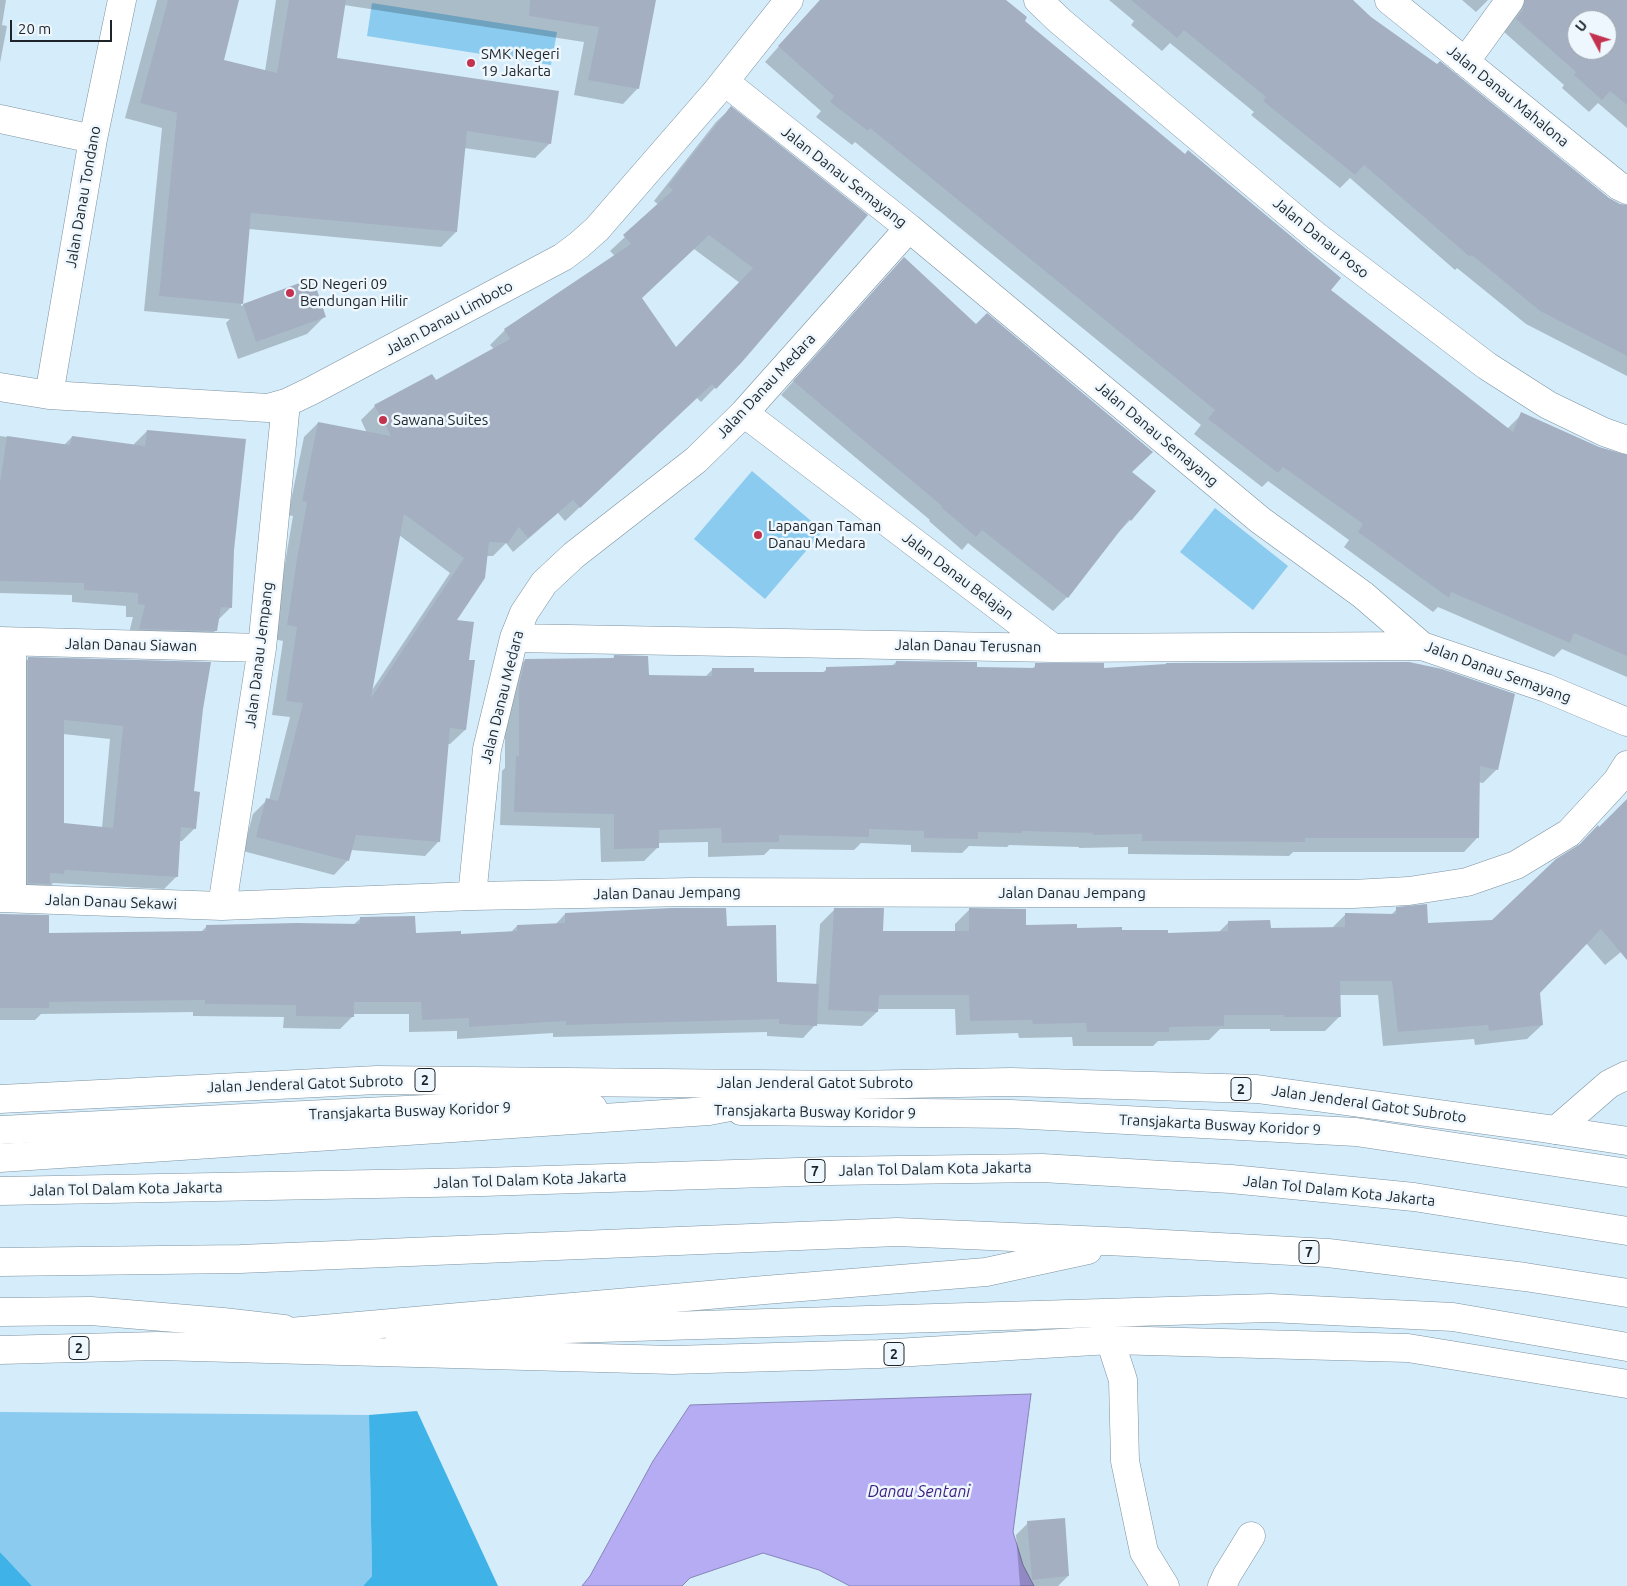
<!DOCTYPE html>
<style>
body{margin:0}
#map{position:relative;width:1627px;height:1586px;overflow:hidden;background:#d5ecfa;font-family:Ubuntu,sans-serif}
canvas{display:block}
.north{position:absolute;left:1567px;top:10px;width:50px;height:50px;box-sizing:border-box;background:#eef7fd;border:1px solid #9aa3a9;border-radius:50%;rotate:310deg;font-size:14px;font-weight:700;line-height:20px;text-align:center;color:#1d252a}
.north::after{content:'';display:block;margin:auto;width:18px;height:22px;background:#c3324f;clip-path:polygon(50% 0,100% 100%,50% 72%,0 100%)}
.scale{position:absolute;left:10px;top:20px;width:102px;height:22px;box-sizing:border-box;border:2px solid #1d252a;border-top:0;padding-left:6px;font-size:15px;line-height:18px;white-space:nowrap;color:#1d252a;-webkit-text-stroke:4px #eef7fd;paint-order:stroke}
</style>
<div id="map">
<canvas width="1627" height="1586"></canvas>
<div class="north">U</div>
<div class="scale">20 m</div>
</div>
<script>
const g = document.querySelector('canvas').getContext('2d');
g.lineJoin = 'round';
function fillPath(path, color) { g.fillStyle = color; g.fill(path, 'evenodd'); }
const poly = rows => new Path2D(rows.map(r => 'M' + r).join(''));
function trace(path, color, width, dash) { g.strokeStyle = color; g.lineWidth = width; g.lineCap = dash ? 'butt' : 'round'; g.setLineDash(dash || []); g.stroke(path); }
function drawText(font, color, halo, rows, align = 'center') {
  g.font = font + ' Ubuntu,sans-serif'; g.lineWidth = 5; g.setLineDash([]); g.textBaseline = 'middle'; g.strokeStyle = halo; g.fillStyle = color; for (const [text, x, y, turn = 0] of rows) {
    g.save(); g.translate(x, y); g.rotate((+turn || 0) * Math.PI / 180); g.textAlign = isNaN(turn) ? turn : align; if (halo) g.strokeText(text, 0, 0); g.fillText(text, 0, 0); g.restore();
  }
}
const green = poly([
 [372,3,557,32,551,65,367,36],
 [752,471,823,531,765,599,694,539],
 [1215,508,1288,566,1253,610,1180,552],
 [0,1412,369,1415,372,1576,363,1586,32,1586,0,1552]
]);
const forest = poly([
 [417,1411,498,1586,363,1586,372,1576,369,1415],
 [0,1552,32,1586,0,1586]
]);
const water = poly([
 [1031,1394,1013,1532,1023,1565,1034,1586,850,1586,819,1570,763,1553,690,1578,682,1586,582,1586,590,1576,653,1461,690,1405,1031,1394]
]);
const shadow = poly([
 [0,0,6,0,2,25,7,26,0,63],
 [157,0,238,0,223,61,265,71,276,0,655,0,638,88,623,104,574,95,584,42,344,5,336,59,550,143,535,158,464,148,456,232,441,247,249,229,241,306,312,280,325,316,307,334,238,359,226,323,230,319,144,311,162,128,125,118],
 [820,0,1003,0,1023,21,1329,290,1507,429,1522,414,1597,447,1627,456,1627,677,1562,649,1554,657,1438,607,1433,612,1344,547,1349,540,1268,481,1262,487,1194,434,1201,425,855,142,852,145,816,117,821,111,765,62],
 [1109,0,1351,0,1370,18,1609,199,1620,205,1627,207,1627,376,1526,324,1457,268,1455,270,1350,178,1340,188,1251,115,1254,112,1170,43,1162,51,1131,25,1134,21],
 [1462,0,1488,0,1476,12],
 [1507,0,1627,0,1627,128,1598,103,1589,112,1562,88,1564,85,1504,32,1511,23,1514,15],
 [1577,20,1607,20,1607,50,1577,50],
 [731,108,866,215,741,361,701,402,696,397,565,521,558,513,513,552,506,543,493,556,486,556,455,621,468,661,473,661,465,730,450,744,448,744,439,841,425,856,351,850,348,860,334,875,243,851,253,814,267,800,269,800,290,717,272,715,283,641,274,639,283,575,293,516,288,515,304,437,318,423,367,433,361,420,375,406,436,382,494,349,490,345,505,330,615,256,610,251,659,205,654,201,716,122],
 [694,249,740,283,676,349,640,298],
 [399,535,450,573,370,693],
 [890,273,1131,472,1130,520,1117,534,1067,597,1053,611,968,543,962,550,929,521,930,520,781,395],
 [147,431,233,550,231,607,218,620,215,631,203,643,127,641,133,617,126,617,126,606,72,602,72,595,0,593,0,436,64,445,72,437,134,446,134,444],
 [614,657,647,676,705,677,713,669,752,673,822,673,827,669,891,667,896,662,975,668,1031,670,1036,665,1103,670,1497,769,1483,783,1478,782,1478,837,1464,852,1293,852,1289,856,1128,854,1128,847,1079,848,1079,847,1009,845,1007,847,969,846,962,853,911,852,911,845,861,843,854,850,770,849,764,855,708,857,708,842,658,843,658,847,644,861,601,862,600,828,500,825,502,771,505,768,505,700,511,674,525,660,612,659],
 [28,659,202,708,193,793,195,828,182,841,179,841,177,876,164,889,53,883,50,887,15,890,15,672],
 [63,734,110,739,102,828,62,824],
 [1627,801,1627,947,1605,965,1586,943,1539,992,1542,1025,1527,1039,1475,1045,1474,1039,1383,1046,1378,995,1339,995,1340,1016,1325,1031,1270,1031,1270,1029,1220,1029,1209,1040,1158,1041,1153,1046,1073,1046,1072,1037,1019,1038,1018,1033,956,1035,955,1009,877,1009,877,1012,862,1026,816,1024,803,1038,767,1036,767,1032,553,1037,553,1033,457,1039,457,1031,409,1032,409,1014,353,1014,353,1016,340,1029,283,1028,284,1017,193,1016,193,1012,41,1014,35,1020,0,1020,0,923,48,935,200,933,207,926,353,925,361,918,414,934,460,935,511,932,517,926,555,925,565,914,725,928,776,984,816,986,820,924,835,909,881,932,955,932,955,924,969,910,1024,926,1167,935,1218,933,1229,922,1269,929,1332,928,1346,914,1391,915,1397,909,1427,924,1493,921,1593,836],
 [1028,1523,1068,1576,1058,1586,1020,1586,1016,1535]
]);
const building = poly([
 [168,0,239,0,224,60,277,73,289,0,346,0,337,58,559,91,551,144,467,131,457,232,251,213,243,304,159,296,177,113,140,103],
 [530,0,656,0,639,89,588,80,599,27,529,16],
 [820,0,1006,0,1027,17,1025,21,1096,80,1185,154,1188,150,1341,278,1331,290,1513,432,1521,412,1599,447,1627,455,1627,656,1574,633,1570,643,1451,592,1449,598,1358,532,1363,524,1283,467,1278,473,1208,419,1215,410,870,128,868,131,830,102,834,96,778,46],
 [1131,0,1353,0,1371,17,1437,64,1440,61,1609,198,1620,204,1627,205,1627,356,1540,311,1472,255,1470,257,1364,165,1355,175,1263,101,1266,97,1184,30,1177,38],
 [1525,0,1627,0,1627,105,1610,91,1602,100,1574,75,1576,72,1516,19,1523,9],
 [1577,20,1607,20,1607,50,1577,50],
 [731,106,868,215,742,362,716,389,712,384,580,508,573,500,528,538,519,527,508,543,489,542,485,578,457,620,474,622,469,660,475,660,466,730,450,728,440,842,356,835,349,861,256,837,266,798,278,801,303,703,286,701,297,627,287,625,297,559,307,502,302,501,318,422,391,436,374,405,432,374,436,380,510,339,504,329,631,244,623,235,673,190,668,186],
 [709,235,753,268,676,347,642,298],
 [404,514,464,558,371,698],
 [904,257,976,324,987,313,1153,452,1132,472,1156,491,1131,521,1129,519,1068,598,982,530,976,537,941,507,942,506,793,381],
 [313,278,326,317,256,342,243,304],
 [147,430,246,439,234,550,232,608,221,607,217,631,139,629,145,605,138,604,138,593,84,590,84,583,0,581,0,483,7,436,70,445,72,436,145,446],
 [614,655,648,656,649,675,712,676,712,668,754,668,754,672,826,672,826,667,896,665,896,661,977,662,977,667,1035,668,1035,663,1104,663,1104,668,1166,664,1166,663,1409,662,1442,669,1515,694,1498,770,1480,766,1479,838,1305,838,1305,842,1142,841,1142,834,1093,835,1093,833,1022,831,1022,833,978,832,978,839,924,838,924,831,869,829,869,837,779,835,779,842,722,843,721,828,659,830,659,848,614,849,614,814,514,812,516,756,519,756,519,686,525,659,614,658],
 [28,657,211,662,203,709,194,791,200,792,196,829,181,827,178,877,65,870,64,874,50,873,50,884,28,883],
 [64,720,123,726,113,828,64,823],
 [1627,799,1627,960,1601,929,1540,993,1543,1025,1489,1031,1488,1025,1398,1032,1392,981,1340,981,1341,1017,1284,1017,1284,1015,1224,1015,1224,1026,1169,1027,1169,1032,1087,1032,1086,1023,1033,1024,1032,1020,970,1021,969,995,879,995,878,1012,828,1010,834,908,884,908,883,931,969,931,969,908,1026,909,1026,925,1077,924,1077,928,1122,927,1122,930,1168,930,1168,933,1228,931,1228,921,1270,920,1271,928,1345,927,1345,913,1396,914,1396,907,1427,904,1428,923,1492,920,1556,859,1580,844,1598,825,1599,827],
 [672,908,726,908,727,926,776,925,777,982,819,984,817,1026,779,1024,779,1019,566,1025,566,1021,469,1027,469,1018,422,1020,421,1002,354,1002,354,1017,296,1016,296,1005,205,1004,205,1000,49,1002,49,1008,0,1008,0,914,49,915,49,933,206,931,206,925,297,923,360,924,360,917,415,916,416,933,461,931,461,934,517,931,517,925,565,923,565,913],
 [1065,1518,1069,1576,1032,1580,1027,1521]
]);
const minor = poly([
 [1038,0,1060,21,1316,236,1487,366,1548,405,1604,432,1627,440],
 [1389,0,1619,186,1627,190],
 [1465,62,1510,0],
 [725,82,909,228,1260,520,1363,595,1422,646,1546,688,1627,722],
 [0,119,93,139],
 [0,387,49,395,268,408,286,403,311,391,563,257,579,245,597,229,716,92,789,0],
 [49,395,93,139,122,0],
 [744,413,1053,648],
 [514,638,1053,648,1422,646],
 [0,641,262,648],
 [472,896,487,749,514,638,524,613,544,583,574,555,696,460,744,413,909,228],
 [0,898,222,906,472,896,692,892,1353,894,1409,891,1467,882,1516,865,1569,833,1617,781,1627,765],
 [12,898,12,642],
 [222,906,262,648,286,403],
 [741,1111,1011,1114,1356,1132,1627,1173],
 [0,1130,487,1106,593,1108],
 [1556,1130,1609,1084,1627,1075],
 [0,1312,91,1311,223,1322,284,1329],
 [399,1334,1270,1308,1453,1317,1627,1347],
 [1110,1340,1123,1380,1125,1461,1144,1552,1165,1586],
 [1222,1586,1227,1575,1251,1536]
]);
const highway = poly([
 [0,1099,377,1080,851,1085,1011,1082,1257,1089,1542,1128,1627,1141],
 [0,1158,709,1111,788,1096],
 [0,1191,483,1182,829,1171,1042,1168,1231,1179,1414,1197,1627,1231],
 [0,1262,240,1259,897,1232,1128,1242,1328,1253,1525,1277,1627,1293],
 [256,1335,765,1290,986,1272,1088,1250],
 [0,1350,158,1346,673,1360,879,1354,1110,1340,1408,1348,1627,1384]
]);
const markers = [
 [471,63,5,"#c3324f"],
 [290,293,5,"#c3324f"],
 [383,420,5,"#c3324f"],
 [758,535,5,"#c3324f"]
];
const shields = [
 [425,1080,20],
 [1241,1089,20],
 [815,1171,20],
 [1309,1252,20],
 [79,1348,20],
 [894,1354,20]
];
const shieldNames = [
 ["2",425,1080],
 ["2",1241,1089],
 ["7",815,1171],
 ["7",1309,1252],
 ["2",79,1348],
 ["2",894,1354]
];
const poiNames = [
 ["SMK Negeri",481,54],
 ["19 Jakarta",481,71],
 ["SD Negeri 09",300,284],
 ["Bendungan Hilir",300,301],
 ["Sawana Suites",393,420],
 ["Lapangan Taman",768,526],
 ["Danau Medara",768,543]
];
const streetNames = [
 ["Jalan Danau Mahalona",1508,96,39],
 ["Jalan Danau Semayang",844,177,38],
 ["Jalan Danau Tondano",83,197,-80],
 ["Jalan Danau Poso",1321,238,39],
 ["Jalan Danau Limboto",449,318,-28],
 ["Jalan Danau Medara",766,386,-47],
 ["Jalan Danau Semayang",1157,434,40],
 ["Jalan Danau Belajan",958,576,37],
 ["Jalan Danau Siawan",131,645,1],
 ["Jalan Danau Terusnan",968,646,1],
 ["Jalan Danau Jempang",259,655,-83],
 ["Jalan Danau Semayang",1498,672,20],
 ["Jalan Danau Medara",502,697,-76],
 ["Jalan Danau Jempang",667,893,-1],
 ["Jalan Danau Jempang",1072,893],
 ["Jalan Danau Sekawi",111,902,2],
 ["Jalan Jenderal Gatot Subroto",815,1083],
 ["Jalan Jenderal Gatot Subroto",305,1084,-2],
 ["Jalan Jenderal Gatot Subroto",1369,1104,8],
 ["Transjakarta Busway Koridor 9",410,1111,-2],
 ["Transjakarta Busway Koridor 9",815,1112,1],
 ["Transjakarta Busway Koridor 9",1220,1125,3],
 ["Jalan Tol Dalam Kota Jakarta",935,1169,-1],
 ["Jalan Tol Dalam Kota Jakarta",530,1180,-2],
 ["Jalan Tol Dalam Kota Jakarta",126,1189,-1],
 ["Jalan Tol Dalam Kota Jakarta",1339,1191,6]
];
const waterNames = [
 ["Danau Sentani",919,1492]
];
fillPath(green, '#8acbef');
fillPath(forest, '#3fb2e8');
fillPath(water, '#b5acf4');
trace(water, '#8784b7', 1);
fillPath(shadow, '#0003');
fillPath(building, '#a4afc2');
trace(minor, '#7d929f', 29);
trace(highway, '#7d929f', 29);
trace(minor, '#fff', 28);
trace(highway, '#fff', 28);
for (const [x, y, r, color] of markers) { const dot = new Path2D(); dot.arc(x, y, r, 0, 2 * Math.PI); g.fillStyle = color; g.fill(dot); trace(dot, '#eef7fd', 2); }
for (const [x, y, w] of shields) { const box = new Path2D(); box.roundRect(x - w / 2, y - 11.5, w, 23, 4); g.fillStyle = '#eef7fd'; g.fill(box); trace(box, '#1d252a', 1); }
drawText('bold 14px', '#1d252a', null, shieldNames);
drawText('15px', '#1d252a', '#eef7fd', poiNames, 'left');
drawText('15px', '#1d252a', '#eef7fd', streetNames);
drawText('italic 16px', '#3b1980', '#eef7fd', waterNames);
</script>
